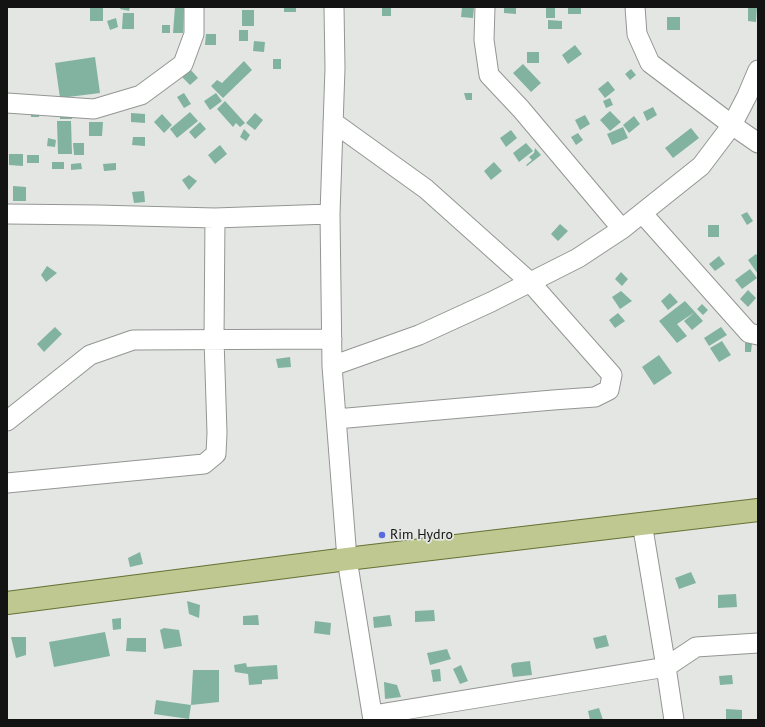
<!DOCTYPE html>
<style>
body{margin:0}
#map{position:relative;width:765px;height:727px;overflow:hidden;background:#e3e6e3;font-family:"PT Sans",sans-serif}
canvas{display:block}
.frame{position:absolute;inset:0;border:8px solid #121312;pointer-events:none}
</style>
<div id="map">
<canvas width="765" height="727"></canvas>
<div class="frame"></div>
</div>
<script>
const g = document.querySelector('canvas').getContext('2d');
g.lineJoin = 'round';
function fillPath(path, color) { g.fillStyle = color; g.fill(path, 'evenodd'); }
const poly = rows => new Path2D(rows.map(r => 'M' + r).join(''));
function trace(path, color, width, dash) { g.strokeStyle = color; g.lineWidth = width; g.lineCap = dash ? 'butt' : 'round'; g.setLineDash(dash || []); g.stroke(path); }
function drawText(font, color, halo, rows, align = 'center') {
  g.font = font + ' "PT Sans",sans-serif'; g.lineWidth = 3.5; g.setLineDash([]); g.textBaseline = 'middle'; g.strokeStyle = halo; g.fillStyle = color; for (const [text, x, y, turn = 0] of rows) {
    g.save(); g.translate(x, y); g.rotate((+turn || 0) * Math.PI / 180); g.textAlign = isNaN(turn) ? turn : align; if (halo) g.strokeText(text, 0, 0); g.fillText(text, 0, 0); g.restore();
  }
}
const building = poly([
 [90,7,103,7,103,21,90,21],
 [121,7,130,7,129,11,120,9],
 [175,7,184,7,183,33,173,33],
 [284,7,296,7,296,12,284,12],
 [382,7,391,7,391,16,382,16],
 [462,7,474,7,473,18,461,17],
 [504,7,516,7,516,14,504,13],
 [546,7,555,7,555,18,546,18],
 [581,7,581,14,568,14,568,8],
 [748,7,757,7,756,22,748,21],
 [242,10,254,10,254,26,242,26],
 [123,13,134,13,134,29,122,29],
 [667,17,680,17,680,30,667,30],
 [116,18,118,27,110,30,107,21],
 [548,20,562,21,562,29,548,29],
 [162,25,170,25,170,33,162,33],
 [239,30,248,30,248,41,239,41],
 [206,34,216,34,216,45,205,45],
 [254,41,265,42,264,52,253,51],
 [575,45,582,54,568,64,562,55],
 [527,52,539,52,539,63,527,63],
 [95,57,100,93,60,98,55,63],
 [273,59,281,59,281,69,273,69],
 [244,61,252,70,223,98,211,86,217,80,222,83],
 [523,64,541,83,531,92,513,73],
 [190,69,198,78,190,85,182,77],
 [631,69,636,75,630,80,625,74],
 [608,81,615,90,605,98,598,89],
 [184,93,191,104,184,108,177,97],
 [216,93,222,101,210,110,204,101],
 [464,93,472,93,472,100,466,100],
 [610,98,613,105,606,108,603,101],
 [225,101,245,123,240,127,236,123,233,127,217,109],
 [653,107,657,115,647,121,643,112],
 [31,111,39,111,39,117,31,117],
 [610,111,621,122,610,131,600,120],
 [60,112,72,112,72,119,60,119],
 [190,112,198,121,177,138,170,129],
 [131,113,145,114,145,123,131,122],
 [255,113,263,120,255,130,246,123],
 [162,114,172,125,164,133,154,122],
 [585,115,590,124,580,130,575,120],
 [634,116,640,124,629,133,623,125],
 [57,121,71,121,72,154,58,154],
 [89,122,103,122,102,136,89,136],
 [200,122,206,129,195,139,189,132],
 [623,127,628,138,612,145,607,134],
 [691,128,699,138,673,158,665,148],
 [244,129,250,135,246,141,240,137],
 [511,130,517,138,506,147,500,138],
 [578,133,583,140,576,145,571,137],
 [133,137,145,137,145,146,132,145],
 [48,138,56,140,55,147,47,146],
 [73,143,84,143,84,155,74,155],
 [526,143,533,151,519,162,513,153],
 [220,145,227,154,215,164,208,155],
 [535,148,541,155,527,166,526,165,532,160,529,157,534,153],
 [9,154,23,154,23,166,9,165],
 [27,155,39,155,39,163,27,163],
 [52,162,64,162,64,169,52,169],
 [494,162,502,171,491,180,484,171],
 [81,163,82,169,71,170,71,164],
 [116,163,116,170,104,171,103,164],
 [189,175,197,181,189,190,182,180],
 [13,186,26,187,26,201,13,201],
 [144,191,145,202,134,203,132,192],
 [747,212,753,221,747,225,741,215],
 [560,224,568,231,558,241,551,234],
 [708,225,719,225,719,237,708,237],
 [756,254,758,256,758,274,748,260],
 [719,256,725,264,715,271,709,264],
 [47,266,57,273,46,282,41,275],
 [750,269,757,278,742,289,735,280],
 [621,272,628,279,622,286,615,279],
 [748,290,756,298,748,307,740,299],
 [621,291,632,301,620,309,612,297],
 [670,293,678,302,668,310,661,301],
 [685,301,695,312,677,324,687,336,677,343,659,321],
 [702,304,708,310,703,315,697,309],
 [695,312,703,321,692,330,684,321],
 [618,313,625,321,615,328,609,320],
 [55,327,62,334,44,352,37,344],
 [721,327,727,335,709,346,704,338],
 [722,341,731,355,719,362,710,348],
 [745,343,752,343,751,352,745,352],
 [659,355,672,373,654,385,642,367],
 [290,357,291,367,278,368,276,359],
 [140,552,143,564,130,567,128,558],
 [691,572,696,583,679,589,675,578],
 [736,594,737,607,718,608,718,595],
 [187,601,200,605,199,618,189,614],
 [434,610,435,621,415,622,415,611],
 [258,615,259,625,243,625,243,616],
 [390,615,392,626,374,628,373,617],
 [121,618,121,629,113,630,112,619],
 [315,621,331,623,330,635,314,633],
 [164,628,179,630,182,646,164,649,160,630],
 [105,632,110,656,54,667,49,642],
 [606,635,609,646,596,649,593,638],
 [11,637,26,637,26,655,16,658],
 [127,638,146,638,146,652,126,651],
 [447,649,451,659,430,665,427,653],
 [530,661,532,675,513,677,511,665,513,663],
 [246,663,247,667,277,665,278,679,262,680,262,684,249,685,248,674,235,672,234,665],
 [461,665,468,681,460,684,453,669],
 [440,669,441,681,433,682,431,670],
 [193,670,219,670,219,702,191,705,189,719,154,714,156,700,191,705],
 [732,675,733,684,720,685,719,676],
 [384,682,397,685,401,697,385,699],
 [599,708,603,720,590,720,588,711],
 [726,709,742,710,742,720,726,720]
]);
const minor = poly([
 [334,7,335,68,330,214,332,366,347,559,373,720],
 [485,7,484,40,489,75,521,109,622,229],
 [635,7,637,34,650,63,732,125,758,143],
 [7,103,94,109,141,95,183,64,194,34,194,7],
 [333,122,426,189,530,282,612,375,609,390,595,397,553,400,336,419],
 [642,213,749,333,758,335],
 [7,214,97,215,215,218,330,214],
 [332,366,419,335,491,302,578,258,622,229,701,166,732,125,747,96,758,70],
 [7,421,90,355,133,340,332,339],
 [7,483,204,464,216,454,217,433,214,339,215,218],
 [642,523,666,667,674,720],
 [373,715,666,667,696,647,758,643]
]);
const major = poly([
 [7,603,347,559,758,510]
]);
const markers = [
 [382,535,4,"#576ce2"]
];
const poiNames = [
 ["Rim Hydro",390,535]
];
fillPath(building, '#81b3a0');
trace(minor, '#939693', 21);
trace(major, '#667134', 24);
trace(minor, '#fff', 19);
trace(major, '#bec890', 22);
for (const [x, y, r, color] of markers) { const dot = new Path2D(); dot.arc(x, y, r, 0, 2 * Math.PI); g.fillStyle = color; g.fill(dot); trace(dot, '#e3e6e3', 1.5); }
drawText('14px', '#121312', '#e3e6e3', poiNames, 'left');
</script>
